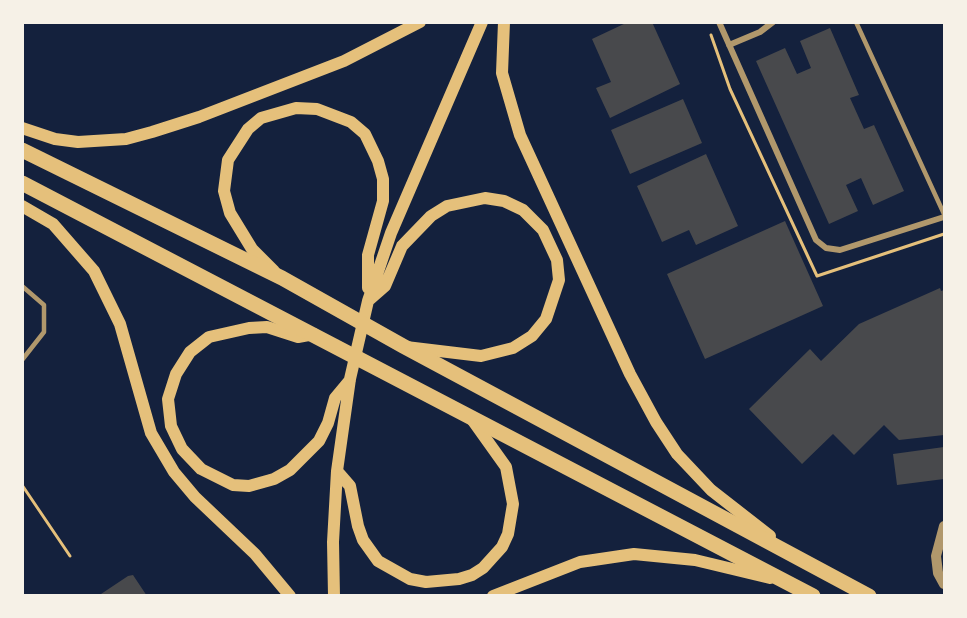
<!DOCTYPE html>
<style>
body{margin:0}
#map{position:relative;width:967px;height:618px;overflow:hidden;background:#14213d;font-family:Roboto,sans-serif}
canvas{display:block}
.frame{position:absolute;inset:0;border:24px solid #f6f1e7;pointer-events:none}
</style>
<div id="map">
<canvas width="967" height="618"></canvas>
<div class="frame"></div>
</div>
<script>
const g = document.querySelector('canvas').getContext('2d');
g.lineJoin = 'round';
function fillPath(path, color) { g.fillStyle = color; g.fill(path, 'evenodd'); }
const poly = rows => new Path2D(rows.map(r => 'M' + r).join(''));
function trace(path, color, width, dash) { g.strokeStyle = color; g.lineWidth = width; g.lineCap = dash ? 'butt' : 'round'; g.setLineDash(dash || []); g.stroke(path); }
const building = poly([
 [628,22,652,22,680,84,610,118,596,88,611,82,592,39],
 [830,28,859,95,850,98,864,129,874,125,904,191,873,205,861,178,846,185,858,211,829,224,756,61,785,48,797,74,811,68,800,41],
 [683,99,702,143,630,174,611,130],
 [706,154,738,226,696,245,689,230,662,242,637,186],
 [785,221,823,306,705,359,667,274],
 [940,288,941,291,944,290,944,435,899,440,884,425,854,455,833,434,802,464,749,409,810,349,821,361,859,324],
 [944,447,944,479,897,485,893,454],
 [133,575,147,596,98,596,128,576]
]);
const path = poly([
 [711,35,730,89,817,276,944,234],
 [22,485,70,556]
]);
const service = poly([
 [856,22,944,214],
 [22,286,44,305,44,332,22,360]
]);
const minor = poly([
 [719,22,816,240,826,248,840,250,944,217],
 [729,45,760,32,773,22]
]);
const tertiary = poly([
 [944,526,936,556,938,573,944,584]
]);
const secondary = poly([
 [504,22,502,73,520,135,630,374,656,422,677,454,711,490,770,536],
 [22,128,55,139,78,142,126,139,152,132,199,117,344,61,420,22],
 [22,206,53,224,94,271,120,324,151,433,174,472,195,497,255,554,290,596],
 [274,271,252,249,230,213,224,191,228,160,248,129,261,118,296,108,317,109,351,122,365,134,378,161,383,179,383,201,368,255,368,288],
 [369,300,385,286,402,246,431,216,447,206,485,198,504,201,523,210,543,230,557,260,559,280,546,319,532,336,513,348,481,356,406,347],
 [314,334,298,337,267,327,249,328,209,337,190,352,176,374,168,399,171,426,182,449,201,469,233,485,249,486,274,479,290,470,319,441,328,423,335,398,350,380],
 [337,471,350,486,358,526,363,540,378,561,410,579,426,582,459,579,472,575,483,568,502,547,508,534,513,504,506,467,471,418],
 [334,596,333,542,337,471,350,379,368,301,391,233,482,22],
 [493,596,580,562,634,554,695,560,770,578]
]);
const trunk = poly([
 [22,150,282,278,403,346,869,596],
 [22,183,813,596]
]);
fillPath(building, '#48494c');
trace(path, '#e5c07b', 3);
trace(service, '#b1986c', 4.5);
trace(minor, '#b1986c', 6);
trace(tertiary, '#b1986c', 10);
trace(secondary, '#e5c07b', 12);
trace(trunk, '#e5c07b', 15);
</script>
